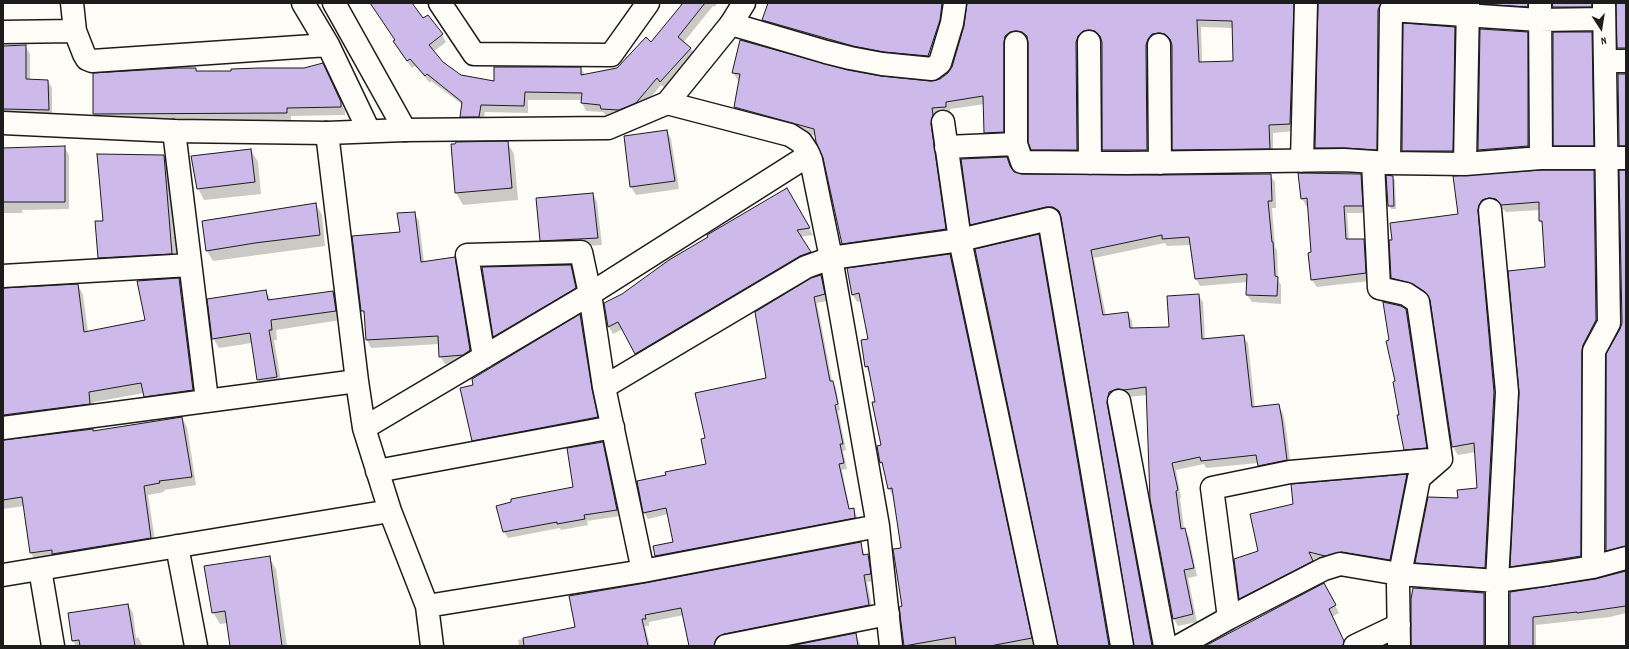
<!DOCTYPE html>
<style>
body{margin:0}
#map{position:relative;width:1629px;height:649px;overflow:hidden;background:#fdfcf7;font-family:Dekko,sans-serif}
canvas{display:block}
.frame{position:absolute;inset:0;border:4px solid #1c1c1c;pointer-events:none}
.north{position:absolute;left:1581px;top:8px;width:40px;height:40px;-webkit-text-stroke:3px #fdfcf7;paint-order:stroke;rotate:168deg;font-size:11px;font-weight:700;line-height:16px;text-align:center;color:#1c1c1c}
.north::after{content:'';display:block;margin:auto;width:14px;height:18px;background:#1c1c1c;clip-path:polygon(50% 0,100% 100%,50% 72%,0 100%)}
</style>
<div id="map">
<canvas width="1629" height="649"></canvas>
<div class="frame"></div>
<div class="north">N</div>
</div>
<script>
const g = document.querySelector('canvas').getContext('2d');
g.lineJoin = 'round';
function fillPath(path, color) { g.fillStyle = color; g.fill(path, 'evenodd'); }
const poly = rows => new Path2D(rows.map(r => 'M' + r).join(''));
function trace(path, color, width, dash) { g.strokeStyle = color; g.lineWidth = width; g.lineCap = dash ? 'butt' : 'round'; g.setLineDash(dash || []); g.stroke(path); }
const shadow = poly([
 [370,3,411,3,423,20,442,35,446,42,433,52,442,63,460,76,495,82,581,68,585,75,617,69,651,43,684,3,718,3,714,7,713,6,683,43,691,48,695,56,665,88,661,85,640,110,623,117,606,116,603,112,586,111,582,103,582,100,528,100,528,113,485,112,483,124,465,124,461,117,463,105,431,81,430,83,415,66,412,68,398,49,394,42,396,40],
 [769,3,949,3,932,63,889,59,767,28,763,20],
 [968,3,1301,3,1294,131,1273,133,1273,156,1178,157,1173,150,1172,43,1163,40,1151,158,1108,158,1103,150,1102,40,1093,37,1081,157,1036,157,1032,149,1029,42,1028,40,1020,38,1007,139,989,140,985,133,985,104,950,109,950,237,848,251,843,243,824,157,816,136,739,115,735,107,740,81,738,80,733,73,847,71,881,77,931,82,940,80,948,74,953,67,965,27],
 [1201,27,1233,28,1234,62,1202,63],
 [1319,3,1463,3,1397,5,1380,157,1320,155,1316,148],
 [1481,3,1535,3,1532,14,1486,11],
 [1553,3,1599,3,1596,14,1558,15],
 [1617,3,1626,3,1626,56,1623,56,1618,48],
 [1454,28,1460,37,1457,160,1408,159,1403,150],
 [1481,30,1527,33,1531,40,1532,154,1483,158,1479,150],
 [1591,33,1598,45,1600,157,1561,157,1554,145],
 [25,46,30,54,30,80,48,81,52,88,52,118,3,116,3,47],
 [195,69,197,72,327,73,345,111,345,115,291,116,291,121,99,122,94,114,94,74],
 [667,131,671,139,679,189,636,195,631,187,625,137],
 [507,142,514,154,518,200,463,205,456,193,456,145],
 [64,147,69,155,69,209,22,210,23,213,3,213,3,149],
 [251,150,258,162,261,194,204,200,198,188],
 [164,156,171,168,178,265,106,269,99,258,104,221],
 [1007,158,1013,172,1022,176,1160,176,1270,175,1275,182,1276,208,1272,208,1275,247,1277,250,1278,280,1281,285,1281,304,1252,302,1247,295,1248,282,1200,286,1196,279,1191,245,1167,246,1165,243,1094,258,1106,316,1128,313,1132,321,1133,329,1170,328,1198,295,1203,302,1205,340,1243,336,1248,343,1255,408,1278,405,1283,413,1286,429,1291,467,1263,473,1258,463,1206,468,1204,464,1176,470,1181,498,1180,498,1184,529,1189,537,1197,576,1188,578,1197,622,1178,626,1174,619,1147,395,1129,397,1122,396,1155,646,1135,646,1062,217,1058,215,976,232,971,224],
 [1626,171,1626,554,1611,558,1607,550,1622,323],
 [1594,172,1598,180,1601,328,1585,564,1516,574,1511,566,1546,268,1544,227,1540,221,1540,210,1506,212,1501,207,1494,205,1499,401,1489,575,1421,570,1416,562,1459,499,1478,489,1476,452,1458,455,1453,447,1431,301,1418,291,1397,286,1392,278,1393,241,1459,215,1454,177],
 [1360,175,1365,182,1366,213,1347,213,1349,240,1364,240,1368,248,1370,281,1317,287,1312,280,1309,206,1306,206,1302,198],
 [1393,177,1395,180,1396,209,1391,209,1389,205],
 [787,190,813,235,800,237,814,260,640,361,623,329,613,334,609,327,605,304,623,295],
 [593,194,597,202,602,245,546,248,541,240],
 [316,204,322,215,325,246,213,261,207,251],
 [414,213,419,221,424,262,454,258,459,266,474,359,468,362,445,364,440,356,439,344,371,348,367,340,365,316,362,311,401,233],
 [1038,235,1043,243,1112,646,1059,646],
 [950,255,954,263,1035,646,905,646,900,608,903,607,902,548,893,496,889,489,885,470,881,462,883,446,876,403,870,374,865,366,869,340,862,301,857,302,853,295],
 [570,266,577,278,582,300,501,348,494,336,483,268],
 [821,276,824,282,828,301,817,303,832,381,836,388,840,410,838,411,846,450,843,451,847,469,842,470,850,510,853,510,857,516,858,524,659,562,655,556,674,543,668,514,648,519,644,513,707,465,706,439,767,378],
 [178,279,184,289,198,399,151,406,144,393,94,402,95,413,3,427,3,289,78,285,83,295,88,332,146,321],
 [266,291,271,300,333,292,339,302,341,320,276,330,277,340,274,340,282,387,264,389,258,379,252,343,219,348,213,338],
 [1406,310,1409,316,1429,453,1408,455,1405,449,1396,382],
 [580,316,583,321,594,396,600,423,476,446,473,440,475,386],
 [182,418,187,427,196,485,164,490,164,492,148,495,156,547,36,562,31,553,25,506,3,509,3,441,93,432],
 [602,443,606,449,620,516,587,521,588,525,561,530,560,528,508,538,504,532,497,506,574,488],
 [1407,476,1412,485,1395,569,1331,565,1313,562,1318,571,1246,608,1240,598,1259,552,1295,505,1292,485],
 [860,543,865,555,868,555,872,562,874,581,867,582,873,612,720,646,690,646,684,615,649,622,649,626,645,626,650,646,519,646,518,640,576,628,646,584],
 [269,557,276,569,287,646,231,646,227,623,220,624,213,612],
 [1626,572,1626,613,1610,617,1536,625,1536,646,1510,646,1510,593,1595,580],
 [1324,584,1339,613,1332,617,1346,646,1207,646],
 [1484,594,1488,601,1488,646,1412,646],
 [128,605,133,613,136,638,138,637,143,646,76,646,73,641],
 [856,634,861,646,796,646]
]);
const building = poly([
 [370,3,412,3,423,18,428,15,443,34,429,45,443,62,461,75,494,81,494,67,581,67,581,75,617,68,646,37,651,42,683,3,705,3,678,37,691,48,660,82,657,78,636,103,619,110,601,109,600,105,581,103,582,93,525,92,524,106,481,105,479,117,460,117,462,102,427,74,425,76,410,59,407,61,393,41,395,40,370,3],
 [768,3,942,3,940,20,928,56,884,52,853,46,762,20,768,3],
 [967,3,1294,3,1290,124,1269,125,1270,149,1172,150,1172,45,1170,39,1165,34,1159,33,1152,34,1148,39,1146,45,1147,150,1102,150,1102,42,1100,36,1095,31,1089,30,1083,31,1078,36,1076,42,1077,150,1031,150,1028,142,1028,43,1027,36,1022,32,1016,31,1010,32,1005,36,1004,43,1004,132,984,133,983,96,946,102,946,107,932,108,933,115,931,124,946,229,842,244,823,158,816,142,814,129,734,107,740,74,732,73,740,40,848,70,881,76,931,81,940,79,948,73,952,67,964,26,967,3],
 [1197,20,1232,21,1233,61,1199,62,1197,20],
 [1318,3,1381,3,1378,10,1377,150,1345,148,1315,148,1318,3],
 [1480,3,1528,3,1528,7,1480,4,1480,3],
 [1552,3,1592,3,1592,7,1553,7,1552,3],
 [1616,3,1626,3,1626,48,1617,48,1616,3],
 [1403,23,1455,27,1453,151,1402,151,1403,23],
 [1480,29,1528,32,1528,146,1478,150,1480,29],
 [1553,32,1592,32,1594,146,1553,146,1553,32],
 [26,45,26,79,48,80,49,110,3,109,3,46,26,45],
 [323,63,341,102,341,107,287,108,287,113,93,114,93,73,177,68,196,68,196,71,231,71,231,69,259,68,304,68,323,63],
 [1618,74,1626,74,1626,146,1619,146,1618,74],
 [667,130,675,181,630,187,624,136,667,130],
 [508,141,512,188,455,193,451,144,455,144,456,142,508,141],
 [65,146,65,202,3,202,3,148,65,146],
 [251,149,255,182,197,189,191,156,251,149],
 [97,154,164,155,172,254,98,258,95,221,103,221,97,154],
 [1007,157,1010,166,1014,172,1022,174,1160,175,1271,174,1272,201,1268,201,1272,242,1273,242,1275,276,1278,277,1277,296,1246,295,1247,274,1195,279,1189,237,1162,239,1162,235,1091,250,1103,315,1128,312,1130,328,1169,327,1167,296,1199,294,1202,339,1244,335,1252,407,1279,404,1282,420,1287,460,1258,466,1256,455,1201,461,1200,457,1172,463,1178,490,1176,491,1181,529,1185,528,1194,568,1184,570,1193,614,1173,619,1150,499,1146,387,1124,390,1117,389,1109,392,1107,403,1152,646,1134,646,1061,217,1059,211,1053,207,1046,207,970,225,961,159,1007,157],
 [1541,170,1594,170,1596,320,1583,345,1582,351,1581,556,1510,567,1519,393,1508,271,1545,267,1542,221,1539,221,1539,202,1501,205,1496,199,1489,198,1482,200,1479,205,1478,211,1494,392,1485,568,1415,563,1428,497,1458,498,1457,490,1477,488,1474,443,1452,447,1430,300,1425,292,1413,284,1391,278,1389,240,1392,240,1390,223,1458,214,1453,176,1541,170],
 [1619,170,1626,170,1626,546,1606,551,1606,354,1620,329,1622,323,1619,170],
 [1298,173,1361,174,1363,206,1344,206,1346,239,1364,239,1366,273,1311,280,1308,253,1311,252,1307,198,1301,199,1298,173],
 [1386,175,1393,176,1394,206,1388,206,1386,175],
 [787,188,810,228,797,230,811,252,800,256,635,354,618,322,608,327,604,303,622,294,669,260,708,237,707,235,787,188],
 [593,193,598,238,540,241,536,198,593,193],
 [316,203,320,235,255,243,206,251,202,221,316,203],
 [415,212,421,262,455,257,470,350,463,355,439,357,438,336,366,340,364,311,361,311,352,236,400,232,397,213,415,212],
 [1039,234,1109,646,1058,646,975,249,1039,234],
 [950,254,1032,638,990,646,956,646,955,637,904,646,899,607,902,606,893,549,901,548,892,488,888,489,882,462,880,463,877,446,881,445,872,402,875,402,868,366,865,367,861,340,868,339,859,293,852,295,847,268,950,254],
 [571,265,576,288,493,337,482,267,571,265],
 [821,275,825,294,814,297,830,381,833,381,838,404,835,405,843,444,840,444,844,463,839,464,849,509,854,508,855,518,655,556,653,546,673,542,666,508,643,513,637,481,666,475,665,472,706,464,701,439,705,438,695,393,766,378,755,312,811,278,821,275],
 [179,278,193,390,144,397,141,383,89,392,90,404,3,415,3,288,78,284,84,332,145,320,137,281,179,278],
 [266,290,268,300,333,291,336,311,271,320,272,330,269,330,277,377,257,380,250,333,212,339,207,299,266,290],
 [1383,302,1401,306,1406,309,1427,448,1404,450,1397,415,1399,415,1393,382,1395,381,1386,341,1389,340,1383,302],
 [580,314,592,389,598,417,472,441,460,388,473,385,472,379,580,314],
 [182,417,192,477,159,481,160,483,144,486,151,538,52,554,52,550,30,553,22,497,3,500,3,440,93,429,93,431,182,417],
 [603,442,617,510,584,515,585,519,557,524,557,522,503,532,496,506,511,502,511,499,573,487,567,448,603,442],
 [1407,474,1390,560,1342,552,1325,556,1309,552,1313,561,1239,599,1234,559,1258,551,1250,514,1293,504,1291,484,1407,474],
 [861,542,863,555,868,554,871,574,864,575,869,605,724,634,718,637,714,646,689,646,681,608,645,615,646,619,642,619,648,646,524,646,523,638,575,627,569,596,645,583,861,542],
 [270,556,282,646,230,646,225,611,212,613,204,566,270,556],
 [1626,571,1626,606,1577,613,1577,612,1533,617,1533,646,1510,646,1510,592,1595,579,1626,571],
 [1324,583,1336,605,1329,609,1344,641,1343,646,1205,646,1324,583],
 [1413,588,1484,593,1484,646,1411,646,1411,599,1413,588],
 [128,604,135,646,80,646,79,640,72,641,68,613,128,604],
 [856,633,858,646,790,646,856,633]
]);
const minor = poly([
 [72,3,75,31],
 [303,3,328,45,369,131],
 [334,3,405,130],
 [440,3,474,54,611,55,648,3],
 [1540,3,1541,158],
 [731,24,826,52,850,58,882,64,932,69,940,63,952,23,955,3],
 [3,32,75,31,84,54,87,59,92,61,328,45],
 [1089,42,1090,163],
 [1016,43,1016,144,1022,162,1126,163,1344,160,1389,163,1465,164,1541,158,1626,158],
 [1159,45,1160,163],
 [1605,61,1626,61],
 [667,103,790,135,801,142,807,151,811,160,831,258,878,526,891,646],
 [943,122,960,240,1046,646],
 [174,131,207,400],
 [327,133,357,381,364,428,390,511,427,606,432,646],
 [946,147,1016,144],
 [1302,161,1306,3],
 [1373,162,1379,288,1406,294,1418,302,1441,459,1419,478,1398,584,1399,646],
 [1389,163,1391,10,1539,20,1604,19],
 [1465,164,1468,3],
 [1490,210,1507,392,1497,581,1497,646],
 [3,276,190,265],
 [484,357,467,255,581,252,590,294,604,387,643,571],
 [604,387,806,267,831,258,960,240,1049,219,1122,646],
 [1119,401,1165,646],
 [3,428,357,381],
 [364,428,590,294,809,155],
 [377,471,613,427],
 [177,546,196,646],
 [1593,567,1594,351,1609,323,1604,3],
 [40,569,53,646],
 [3,575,390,511],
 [427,606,643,571,878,526],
 [1229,618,1212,488,1290,472,1441,459],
 [726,646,888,614],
 [1179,646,1229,618,1324,569,1340,564,1399,574,1497,581,1549,574,1593,567,1626,558],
 [1355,646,1399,625]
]);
const major = poly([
 [3,123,174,131,327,133,405,130,608,128,667,103,731,24,744,3]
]);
fillPath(shadow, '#0003');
fillPath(building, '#cdbaea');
trace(building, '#1c1c1c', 1);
trace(minor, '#1c1c1c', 25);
trace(major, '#1c1c1c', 25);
trace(minor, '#fdfcf7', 22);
trace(major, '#fdfcf7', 22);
</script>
